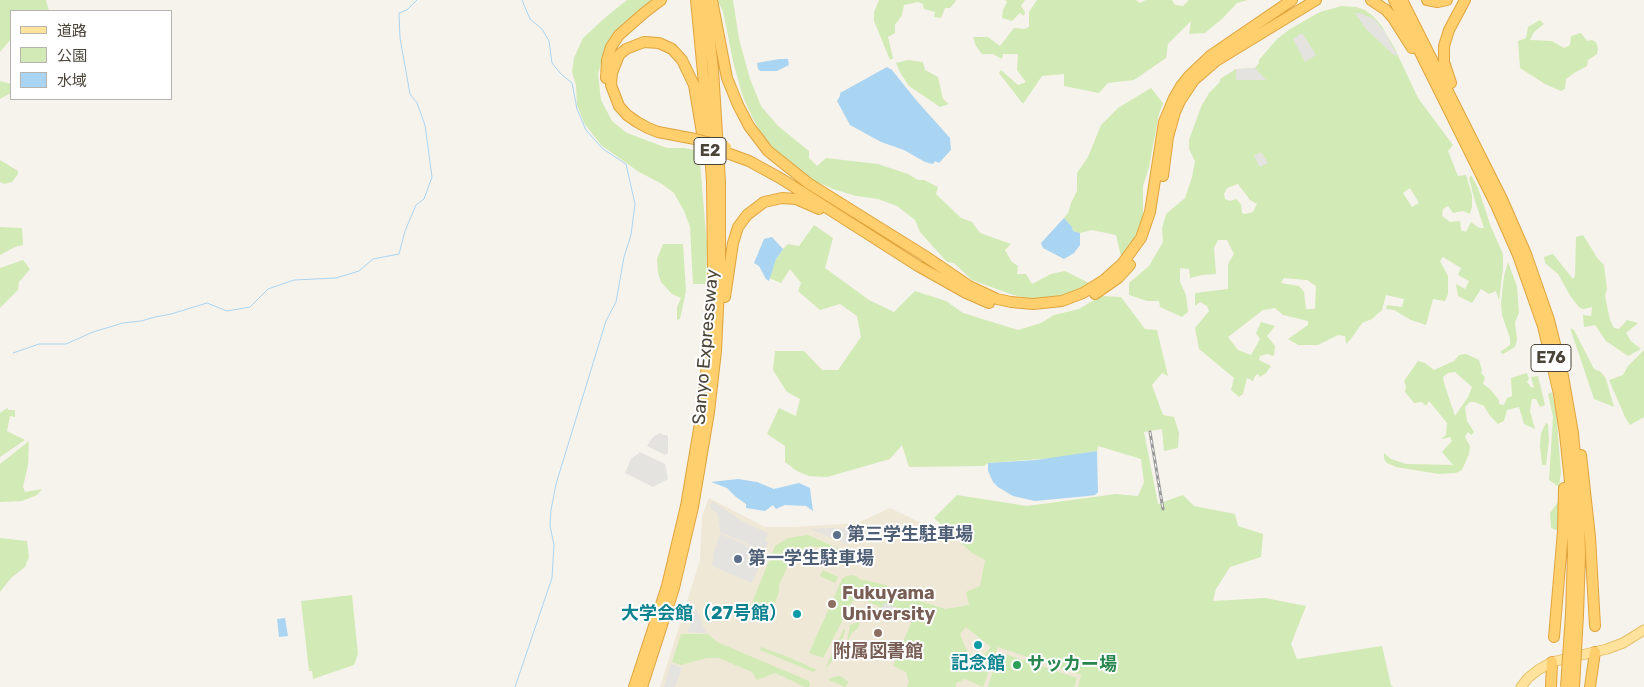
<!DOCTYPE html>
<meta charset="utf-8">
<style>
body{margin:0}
#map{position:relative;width:1644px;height:687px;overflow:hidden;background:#f6f3ec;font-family:Rubik,"Noto Sans JP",sans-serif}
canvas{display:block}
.legend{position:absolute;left:10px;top:10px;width:162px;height:90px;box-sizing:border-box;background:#fff;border:1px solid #b7b4b0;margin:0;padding:6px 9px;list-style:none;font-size:15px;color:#4b4439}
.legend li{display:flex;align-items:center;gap:10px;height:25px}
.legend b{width:25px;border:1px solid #b7b4b0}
</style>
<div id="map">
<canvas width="1644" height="687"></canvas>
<ul class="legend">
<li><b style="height:6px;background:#ffe39c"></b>道路</li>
<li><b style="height:14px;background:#d2eab5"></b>公園</li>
<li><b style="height:14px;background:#a9d4f2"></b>水域</li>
</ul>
</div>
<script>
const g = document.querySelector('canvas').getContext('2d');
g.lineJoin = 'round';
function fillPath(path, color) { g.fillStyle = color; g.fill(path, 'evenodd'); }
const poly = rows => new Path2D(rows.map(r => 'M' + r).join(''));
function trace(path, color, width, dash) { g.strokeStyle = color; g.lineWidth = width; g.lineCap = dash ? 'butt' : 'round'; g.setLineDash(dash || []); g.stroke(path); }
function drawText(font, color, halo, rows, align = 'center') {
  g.font = font + ' Rubik,"Noto Sans JP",sans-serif'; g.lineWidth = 4; g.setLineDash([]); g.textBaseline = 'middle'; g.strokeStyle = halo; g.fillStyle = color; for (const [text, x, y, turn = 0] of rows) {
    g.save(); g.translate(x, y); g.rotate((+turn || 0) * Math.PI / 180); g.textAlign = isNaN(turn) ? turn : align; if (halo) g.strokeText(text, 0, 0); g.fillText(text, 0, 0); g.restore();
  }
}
const education = poly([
 [709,498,765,527,793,527,857,523,890,508,992,557,1088,671,1083,687,660,687,700,560,702,516]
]);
const green = poly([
 [0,0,46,0,49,11,11,11,11,39,0,52],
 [627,0,654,0,621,27,606,45,598,74,601,100,612,121,627,133,667,148,684,148,699,151,707,245,706,284,693,284,690,227,684,211,674,193,662,184,639,172,601,145,584,123,577,105,576,85,572,72,574,58,583,38,607,16],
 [717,0,733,0,739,39,750,79,761,106,778,126,809,151,809,158,817,166,826,158,878,164,908,174,918,180,924,180,938,187,936,194,961,218,972,222,980,233,1011,244,1005,250,1012,262,1018,266,1017,274,1026,274,1032,284,1051,274,1065,271,1091,284,1076,291,1056,297,1034,299,1013,295,972,280,954,263,947,262,920,232,915,220,897,206,878,199,856,196,833,189,815,181,796,168,780,155,763,136,752,117,742,94,733,61,723,11],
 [879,0,955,0,956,1,950,8,945,8,941,18,934,17,935,12,924,9,923,4,918,2,904,5,902,15,895,25,895,33,888,37,893,58,890,60,874,21,874,12],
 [1005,0,1025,0,1021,6,1025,12,1024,16,1020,13,1012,21,1002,18,1003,10,1007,2],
 [1037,0,1136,0,1140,3,1146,0,1172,0,1175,5,1183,6,1189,0,1248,0,1237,3,1223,18,1205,33,1189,34,1191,21,1168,44,1166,58,1134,80,1108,83,1099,93,1064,86,1064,74,1042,76,1023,104,999,73,1001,70,1018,85,1026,82,1017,70,1018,54,1003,54,1002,59,993,54,982,54,976,46,973,37,988,37,1000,46,1014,28,1024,29,1029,27,1029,12],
 [1342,6,1356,7,1365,10,1373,16,1381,25,1394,47,1418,98,1453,145,1448,151,1458,176,1466,175,1472,195,1472,207,1470,214,1463,211,1453,213,1448,206,1443,209,1442,216,1450,222,1460,221,1461,230,1466,232,1471,222,1479,228,1484,228,1475,201,1469,178,1471,175,1478,188,1491,227,1503,254,1503,269,1499,300,1496,291,1489,294,1481,289,1472,303,1458,296,1456,284,1465,289,1469,281,1458,275,1461,268,1443,257,1440,261,1448,276,1448,294,1445,301,1433,299,1426,325,1411,320,1394,310,1386,309,1387,305,1402,307,1404,299,1386,295,1382,310,1372,319,1362,323,1351,339,1346,344,1345,336,1338,335,1318,345,1298,345,1288,339,1308,325,1308,321,1283,315,1275,308,1263,310,1228,337,1238,350,1251,355,1260,339,1256,333,1261,322,1275,326,1267,336,1275,346,1274,356,1267,354,1260,356,1259,360,1271,366,1266,373,1260,377,1258,374,1255,376,1253,381,1247,378,1243,394,1239,397,1231,390,1234,378,1199,349,1195,328,1209,311,1207,306,1200,302,1195,306,1195,293,1228,289,1228,264,1234,254,1227,240,1218,240,1214,248,1216,274,1202,275,1190,278,1189,269,1180,268,1180,282,1186,295,1188,312,1182,317,1160,307,1159,301,1147,301,1129,295,1129,283,1149,266,1163,242,1162,228,1166,214,1185,198,1192,177,1195,161,1189,149,1189,140,1201,107,1209,93,1220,82,1220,79,1236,69,1255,68,1259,63,1259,60,1277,39,1290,29,1320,12],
 [1238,184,1250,200,1257,204,1253,212,1245,214,1242,213,1241,204,1236,199,1230,201,1225,199,1224,194,1227,188],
 [1410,188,1419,203,1412,207,1403,193],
 [1284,278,1307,280,1316,286,1315,309,1306,309,1304,292,1299,286,1281,283],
 [1540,20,1544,24,1534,32,1530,40,1552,41,1564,48,1570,45,1571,36,1581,33,1587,41,1592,40,1596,42,1598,48,1597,54,1588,60,1587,66,1574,73,1566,79,1565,89,1561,91,1545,84,1520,68,1518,41,1526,38,1528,27],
 [908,60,923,62,925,70,938,77,943,99,949,104,940,107,909,86,901,74,896,63],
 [0,81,11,84,11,93,0,99],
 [1151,88,1163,103,1159,114,1149,167,1143,186,1143,215,1138,233,1130,245,1121,256,1116,235,1092,230,1080,233,1073,231,1072,227,1064,218,1068,213,1071,203,1077,191,1077,173,1088,157,1101,125,1118,108],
 [0,160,18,171,18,174,12,182,4,184,0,182],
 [814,225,833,238,825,268,869,300,894,312,915,291,946,301,963,313,1018,330,1041,323,1054,315,1079,309,1101,296,1121,297,1145,329,1157,330,1168,376,1162,373,1152,385,1163,415,1174,417,1179,433,1178,448,1164,451,1162,429,1144,432,1158,504,1183,495,1194,506,1235,514,1238,526,1263,534,1261,557,1230,567,1216,589,1213,601,1265,598,1306,606,1291,644,1297,659,1382,646,1391,685,1393,687,1078,687,1081,675,998,647,983,687,965,679,956,683,956,687,907,687,909,682,906,672,893,666,915,613,913,612,908,621,878,606,859,598,852,602,823,658,809,653,842,579,846,576,852,575,858,577,859,579,886,585,897,594,946,609,969,605,966,592,980,586,985,560,972,553,934,518,957,495,1027,506,1116,494,1138,496,1144,482,1141,459,1098,446,1097,451,1083,453,1067,457,988,463,984,466,909,467,902,445,890,459,827,477,809,476,797,471,785,462,785,446,767,434,779,408,796,416,800,399,787,392,773,370,775,351,804,351,822,370,838,370,861,337,857,316,840,304,820,310,798,291,801,283,790,269,781,283,769,278,776,259,783,249,788,244,799,246],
 [966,627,991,647,979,660,967,651,963,642,960,634],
 [0,227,22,228,23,245,15,247,0,255],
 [1583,235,1598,259,1604,265,1607,289,1605,296,1610,320,1614,328,1619,329,1627,320,1638,323,1626,333,1631,341,1641,349,1628,356,1606,341,1595,325,1584,327,1583,315,1591,316,1592,307,1584,309,1580,308,1571,297,1558,274,1545,263,1544,257,1553,254,1573,279,1575,276,1576,237],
 [663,244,683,244,686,291,680,319,677,320,677,307,681,298,672,294,661,282,658,273,657,259],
 [23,260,30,269,19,282,18,290,0,308,0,268],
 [1508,262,1517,286,1519,313,1515,322,1517,340,1515,347,1503,354,1500,352,1510,345,1510,338,1502,315,1501,303,1504,276],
 [1570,328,1574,330,1594,369,1601,372,1606,379,1614,407,1594,399],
 [1644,350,1644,417,1630,425,1625,417,1609,380,1623,375,1628,366],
 [1466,354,1479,360,1482,370,1481,373,1485,377,1483,384,1490,389,1499,400,1499,404,1504,405,1507,398,1512,396,1511,378,1527,373,1529,379,1527,382,1531,387,1534,388,1531,377,1538,376,1545,405,1540,407,1536,399,1532,399,1530,411,1535,429,1524,424,1519,407,1507,410,1504,421,1498,424,1490,416,1484,406,1475,402,1470,402,1465,407,1467,421,1474,432,1471,435,1468,432,1465,437,1470,446,1469,454,1462,470,1456,473,1439,474,1396,467,1387,463,1384,459,1384,453,1391,459,1406,464,1453,465,1442,452,1452,441,1450,437,1443,439,1442,438,1446,435,1447,423,1429,401,1426,406,1422,402,1414,403,1405,392,1406,386,1404,381,1418,361,1425,363,1434,370,1454,361,1459,355],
 [1455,372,1472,387,1468,397,1455,416,1444,383,1443,377,1448,373],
 [1552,392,1556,411,1561,472,1559,487,1549,480,1553,417,1548,394],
 [7,408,9,410,15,410,15,417,10,416,7,431,25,440,0,457,0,413],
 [1546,423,1548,424,1549,441,1546,465,1542,465,1540,446,1541,433],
 [29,441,28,465,23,487,25,492,42,489,37,495,22,501,0,502,0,464],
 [1560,499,1559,531,1551,528,1550,513],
 [808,535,839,549,837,554,824,548,809,546,793,555,779,585,779,592,775,603,767,611,751,605,775,546,788,538],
 [0,538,27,541,29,557,25,567,11,578,0,592],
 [823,570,838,577,835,583,820,576],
 [352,595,358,654,354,665,313,679,312,671,309,671,301,601],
 [858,622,860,623,858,628,852,633,847,642,850,625],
 [844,628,845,631,841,643,842,650,825,669],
 [681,634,708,634,717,642,809,681,810,684,809,687,805,687,775,673,757,680,752,672,719,658,707,658,681,665,672,662],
 [761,647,788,657,817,670,813,672,760,650],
 [999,652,1077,678,1074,687,988,687],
 [837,676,840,676,849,682,845,687,829,680,828,679]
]);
const parking = poly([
 [1355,13,1360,13,1374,19,1385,32,1397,55,1395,56,1366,29],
 [1302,33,1316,55,1305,62,1293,39],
 [1255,68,1266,80,1236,80,1236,69],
 [1261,152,1268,163,1260,167,1254,156],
 [659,433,668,436,668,453,665,455,647,446,652,438],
 [640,452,665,464,668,479,653,487,625,473,631,459],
 [712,501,745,523,768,533,765,541,768,542,764,551,720,532,718,514,710,508],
 [832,528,855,529,848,545,810,529],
 [720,534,765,553,752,583,712,566,714,552],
 [884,603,909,612,907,617,881,609],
 [696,608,706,633,687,632],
 [671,664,682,668,675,687,664,687]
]);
const water = poly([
 [779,59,788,59,789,65,777,71,760,71,758,69,757,63],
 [887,67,892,70,916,100,950,138,951,150,939,163,935,161,933,164,925,162,904,150,881,142,850,125,837,101,840,96,840,93],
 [1064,218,1072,227,1073,231,1080,233,1080,245,1074,253,1064,259,1043,248,1041,243],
 [772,237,783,249,776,259,769,281,766,279,759,266,754,263,764,239],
 [1097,451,1098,492,1095,495,1088,496,1035,501,1013,496,998,487,993,482,988,471,988,463,1036,460],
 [738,479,757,482,774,489,799,483,810,488,813,511,806,506,785,505,776,509,773,505,765,511,746,508,746,504,736,497,727,488,711,482],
 [285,618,288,636,279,637,277,619]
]);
const stream = poly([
 [13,353,39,344,66,344,93,332,123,323,141,321,155,317,171,314,207,303,227,311,250,307,268,289,294,280,336,278,359,271,373,259,399,254,405,231,416,205,424,199,432,177,425,125,417,103,410,94,400,38,399,13,407,10,417,0],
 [515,687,552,578,554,545,550,526,551,510,556,484,606,321,616,302,624,257,631,235,635,204,626,164,603,149,586,130,577,109,572,83,561,74,552,63,549,41,542,29,530,19,522,0]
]);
const primary = poly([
 [1521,687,1528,678,1538,670,1552,662,1607,649,1623,643,1644,630]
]);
const highway = poly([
 [712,0,727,78,738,105,749,126,768,151,808,183,925,256,969,286,997,299,1011,302,1033,304,1062,301,1083,293,1104,280,1122,264,1141,238,1150,212,1164,122,1174,98,1181,86,1189,76,1210,56,1292,0],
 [1371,0,1386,10,1393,18,1412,48],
 [1394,0,1496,205,1518,255,1543,326,1559,394,1565,434,1571,491,1573,553,1571,614],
 [1402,0,1502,199,1526,254,1549,320,1563,376,1573,433,1578,492,1580,554,1578,615],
 [1427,0,1438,2,1447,0],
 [606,78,607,60,611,47,619,35,644,13,661,0],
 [1451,83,1444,62,1444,46,1449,30,1465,0],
 [695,139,658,132,648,128,637,122,627,115,619,106,611,85,612,73,619,55,626,49,644,42,659,43,672,49,682,60,694,85,703,139],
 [727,153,749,161,780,178,918,266,966,293,989,303],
 [1163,176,1168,137,1175,112,1180,101,1194,80,1216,61,1316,0],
 [1095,294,1118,278,1130,265],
 [725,297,733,243,738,227,747,215,764,202,782,198,796,199,819,209],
 [1581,455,1590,537,1595,626],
 [1554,637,1563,531,1564,488],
 [634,687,667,586,686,506,702,411,708,355,713,273,712,181,709,136,696,0],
 [642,687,674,588,693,507,709,412,716,351,720,266,720,182,713,69,705,0],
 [1551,687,1552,662],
 [1590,687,1595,652]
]);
const rail = poly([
 [1150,432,1163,509]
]);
const highwayBridge = poly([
 [695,139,726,147],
 [1566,687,1571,614],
 [1574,687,1578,615]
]);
const markers = [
 [837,535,5,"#5c6f8a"],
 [738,559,5,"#5c6f8a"],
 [832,604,5,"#8d6e63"],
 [797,614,5,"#0f9aa8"],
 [878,633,5,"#8d6e63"],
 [978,645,5,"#0f9aa8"],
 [1017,665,5,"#2e9e5b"]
];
const shields = [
 [710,151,32],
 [1551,358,40]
];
const shieldNames = [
 ["E2",710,151],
 ["E76",1551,358]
];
const streetNames = [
 ["Sanyo Expressway",706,347,-85]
];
const serviceNames = [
 ["第三学生駐車場",847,535],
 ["第一学生駐車場",748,559]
];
const educationNames = [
 ["Fukuyama",842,594],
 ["University",842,615],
 ["附属図書館",878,652,"center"]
];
const cultureNames = [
 ["大学会館（27号館）",787,614],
 ["記念館",978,664,"center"]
];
const leisureNames = [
 ["サッカー場",1027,665]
];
fillPath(education, '#efe8d6');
fillPath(green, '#d2eab5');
fillPath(parking, '#e5e3e0');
fillPath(water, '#a9d4f2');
trace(stream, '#a9d4f2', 1);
trace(primary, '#e6c16a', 11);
trace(highway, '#e0a43c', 12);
trace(primary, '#ffe39c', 9);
trace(highway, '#ffcf6e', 10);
trace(rail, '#9a9a9a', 3);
trace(rail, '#fff', 1, [4]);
trace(highwayBridge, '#e0a43c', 12, []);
trace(highwayBridge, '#ffcf6e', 10);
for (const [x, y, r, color] of markers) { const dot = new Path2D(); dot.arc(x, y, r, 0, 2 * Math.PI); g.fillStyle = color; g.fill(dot); trace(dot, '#fff', 2); }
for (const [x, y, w] of shields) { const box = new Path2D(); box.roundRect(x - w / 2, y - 13.5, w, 27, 4); g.fillStyle = '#fff'; g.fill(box); trace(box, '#4b4439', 1); }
drawText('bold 16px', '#4b4439', null, shieldNames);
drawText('18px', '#4b4439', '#fff', streetNames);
drawText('bold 18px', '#4e5e75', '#fff', serviceNames, 'left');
drawText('bold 18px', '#785e54', '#fff', educationNames, 'left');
drawText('bold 18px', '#0d838f', '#fff', cultureNames, 'right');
drawText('bold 18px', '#27864d', '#fff', leisureNames, 'left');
</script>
